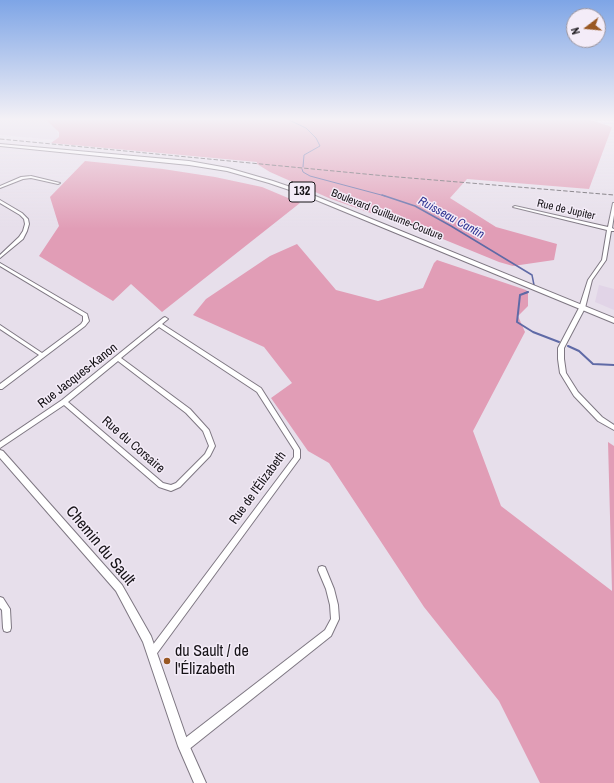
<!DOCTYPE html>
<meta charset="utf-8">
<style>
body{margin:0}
#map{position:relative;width:614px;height:783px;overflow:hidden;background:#e7dfeb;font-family:"Archivo Narrow",sans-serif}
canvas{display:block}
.north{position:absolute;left:566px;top:8px;width:40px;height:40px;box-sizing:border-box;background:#f4ecf8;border:1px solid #9b959e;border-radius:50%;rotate:254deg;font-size:11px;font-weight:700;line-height:16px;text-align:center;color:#151216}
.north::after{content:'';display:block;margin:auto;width:14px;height:18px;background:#995823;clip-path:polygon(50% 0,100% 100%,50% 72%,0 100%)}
</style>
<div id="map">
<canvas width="614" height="783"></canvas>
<div class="north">N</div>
</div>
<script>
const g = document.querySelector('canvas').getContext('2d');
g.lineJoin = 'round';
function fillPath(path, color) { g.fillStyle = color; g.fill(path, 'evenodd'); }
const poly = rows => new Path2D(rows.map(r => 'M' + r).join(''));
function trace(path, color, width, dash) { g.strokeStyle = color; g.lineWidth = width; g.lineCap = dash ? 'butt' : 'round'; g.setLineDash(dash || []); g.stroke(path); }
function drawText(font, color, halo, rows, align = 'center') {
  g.font = font + ' "Archivo Narrow",sans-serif'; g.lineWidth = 3; g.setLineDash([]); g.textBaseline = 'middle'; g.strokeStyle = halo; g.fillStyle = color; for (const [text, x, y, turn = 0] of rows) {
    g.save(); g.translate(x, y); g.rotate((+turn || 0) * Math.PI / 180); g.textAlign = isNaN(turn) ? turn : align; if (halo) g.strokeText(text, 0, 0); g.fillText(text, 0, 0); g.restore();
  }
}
const built = poly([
 [0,120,48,120,57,129,59,137,55,140,0,135],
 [599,285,614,289,614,310,595,302]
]);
const green = poly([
 [46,120,591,120,612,127,589,189,467,179,450,198,496,227,557,244,554,260,513,266,499,262,433,235,331,199,270,172,257,164,257,162,51,143,59,137,59,132],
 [85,161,163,169,215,177,262,187,300,203,162,312,131,284,113,301,39,256,59,226,50,197],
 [297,244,336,290,378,301,423,288,434,263,437,260,526,290,528,292,528,306,518,316,525,332,473,431,501,506,612,591,608,442,614,446,614,783,540,783,499,701,424,607,329,463,308,451,271,398,292,383,264,347,193,315,206,299,270,256]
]);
const streamFar2 = poly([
 [289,120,306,128,316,138,320,146,304,155,303,167],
 [302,169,303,172,310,176,385,196]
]);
const streamFar1 = poly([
 [382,195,415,206,451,226,532,275,534,285],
 [525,293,528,292]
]);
const stream = poly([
 [528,292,520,295,517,322,533,332,559,342],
 [568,346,579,351,593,364,614,365]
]);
const minor = poly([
 [31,176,60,183,58,184,31,178,23,179,0,188,0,186,21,177,31,176],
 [0,200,22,213,28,219,29,224,27,231,23,239,0,258,0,255,19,237,23,231,25,224,24,219,20,215,0,203,0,200],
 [613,203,614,203,614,215,612,228,614,229,614,231,611,231,606,260,592,280,585,308,564,348,564,359,566,373,578,392,602,417,614,425,614,430,598,421,574,396,560,373,558,359,558,348,579,308,588,280,602,260,607,230,513,207,515,206,608,227,613,203],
 [0,263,87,314,89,321,85,326,2,389,0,389,0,384,39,355,0,329,0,325,42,353,81,324,83,321,83,316,0,266,0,263],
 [165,317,168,319,162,324,261,388,299,448,300,450,300,458,155,656,152,657,149,656,148,653,149,650,294,457,294,450,257,392,159,327,121,358,190,409,209,430,215,446,210,456,180,487,171,491,159,487,64,405,0,448,0,442,62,400,163,318,165,317],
 [118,361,186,413,203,431,209,446,205,454,176,483,171,485,163,483,68,402,118,361],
 [322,566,325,567,334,589,338,605,339,619,331,636,188,750,184,751,180,750,179,746,180,742,325,630,331,619,330,605,326,589,318,570,319,567,322,566],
 [0,597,3,598,10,609,11,628,10,631,7,632,4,631,3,628,2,610,0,608,0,597]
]);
const tertiary = poly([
 [0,450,3,451,122,585,151,636,189,745,206,783,194,783,178,746,143,642,116,591,0,458,0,450]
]);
const primary = poly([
 [0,144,189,161,228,168,273,181,308,193,614,318,614,323,304,195,269,183,227,171,189,165,0,146,0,144]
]);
const rail = poly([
 [0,139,386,176,614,195]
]);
const markers = [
 [167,661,4,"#995823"]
];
const farStreetnames = [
 ["Rue de Jupiter",566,210,13],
 ["Boulevard Guillaume-Couture",387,215,22]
];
const shields = [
 [302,192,26]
];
const shieldNames = [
 ["132",302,192]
];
const farWaternames = [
 ["Ruisseau Cantin",451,218,29]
];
const streetNames = [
 ["Rue Jacques-Kanon",78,376,-38],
 ["Rue du Corsaire",133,445,41],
 ["Rue de l'Élizabeth",258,488,-54]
];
const nearStreetnames = [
 ["Chemin du Sault",100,546,50]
];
const nearPoinames = [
 ["du Sault / de",175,652],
 ["l'Élizabeth",175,670]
];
fillPath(built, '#e1d4e7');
fillPath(green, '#e19db6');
trace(streamFar2, '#5f6aa6', 1);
trace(streamFar1, '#5f6aa6', 1.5);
trace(stream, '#5f6aa6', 2);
trace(minor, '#7e7782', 2);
trace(tertiary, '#7e7782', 2);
trace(primary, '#7e7782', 2);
fillPath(minor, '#fff');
fillPath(tertiary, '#fff');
fillPath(primary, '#fff');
trace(rail, '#59555b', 1, [4.5, 2]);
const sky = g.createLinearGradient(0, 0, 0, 229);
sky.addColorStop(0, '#7ea5e6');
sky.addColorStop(0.52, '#f4f1f6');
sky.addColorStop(1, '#f4f1f600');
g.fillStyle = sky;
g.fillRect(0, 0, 614, 229);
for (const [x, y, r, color] of markers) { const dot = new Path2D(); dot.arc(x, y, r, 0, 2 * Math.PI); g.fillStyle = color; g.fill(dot); trace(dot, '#f4ecf8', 1.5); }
drawText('11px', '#151216', '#f4ecf8', farStreetnames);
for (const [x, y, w] of shields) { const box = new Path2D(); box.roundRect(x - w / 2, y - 10, w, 20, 3); g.fillStyle = '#f4ecf8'; g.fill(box); trace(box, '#151216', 1); }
drawText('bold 12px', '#151216', null, shieldNames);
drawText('italic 12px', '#2c3090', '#f4ecf8', farWaternames);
drawText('13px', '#151216', '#f4ecf8', streetNames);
drawText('16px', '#151216', '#f4ecf8', nearStreetnames);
drawText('16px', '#151216', '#f4ecf8', nearPoinames, 'left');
</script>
